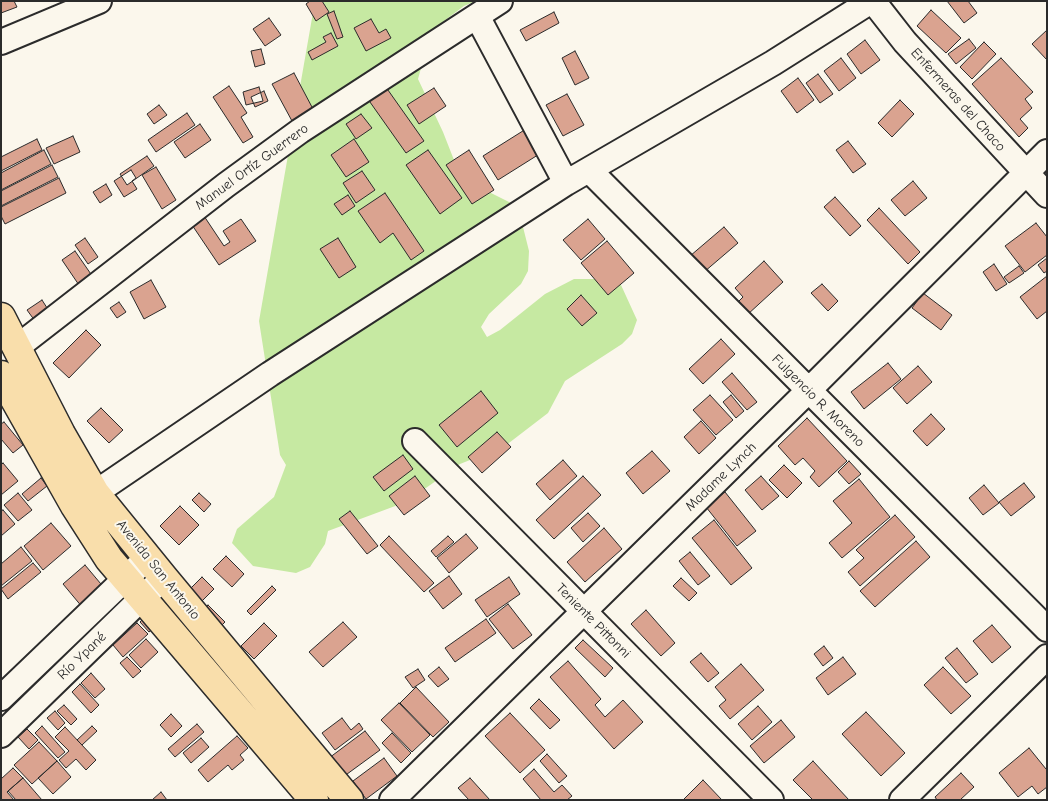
<!DOCTYPE html>
<meta charset="utf-8">
<style>
body{margin:0}
#map{position:relative;width:1048px;height:801px;overflow:hidden;background:#fbf7ec;font-family:"Comic Neue",sans-serif}
canvas{display:block}
.frame{position:absolute;inset:0;border:2px solid #2b2b2b;pointer-events:none}
</style>
<div id="map">
<canvas width="1048" height="801"></canvas>
<div class="frame"></div>
</div>
<script>
const g = document.querySelector('canvas').getContext('2d');
g.lineJoin = 'round';
function fillPath(path, color) { g.fillStyle = color; g.fill(path, 'evenodd'); }
const poly = rows => new Path2D(rows.map(r => 'M' + r).join(''));
function trace(path, color, width, dash) { g.strokeStyle = color; g.lineWidth = width; g.lineCap = dash ? 'butt' : 'round'; g.setLineDash(dash || []); g.stroke(path); }
function drawText(font, color, halo, rows, align = 'center') {
  g.font = font + ' "Comic Neue",sans-serif'; g.lineWidth = 4; g.setLineDash([]); g.textBaseline = 'middle'; g.strokeStyle = halo; g.fillStyle = color; for (const [text, x, y, turn = 0] of rows) {
    g.save(); g.translate(x, y); g.rotate((+turn || 0) * Math.PI / 180); g.textAlign = isNaN(turn) ? turn : align; if (halo) g.strokeText(text, 0, 0); g.fillText(text, 0, 0); g.restore();
  }
}
const green = poly([
 [315,1,476,1,464,6,440,24,426,50,418,79,443,132,463,183,467,181,515,205,521,219,529,251,528,271,521,284,489,314,481,327,487,337,500,330,545,294,574,279,610,279,621,285,637,320,632,334,622,344,565,381,548,413,505,446,460,464,406,502,328,531,325,544,310,567,296,573,253,566,232,543,237,529,274,497,286,465,280,455,259,321]
]);
const building = poly([
 [1,1,14,1,17,7,1,13,1,1],
 [310,1,322,1,329,12,316,21,306,4,310,1],
 [947,1,968,1,977,13,964,23,947,1],
 [931,10,961,38,946,53,917,26,931,10],
 [334,11,343,37,337,39,327,14,334,11],
 [554,12,559,23,526,41,520,30,554,12],
 [269,18,281,35,265,46,253,29,269,18],
 [371,19,379,33,386,29,391,38,366,51,354,28,371,19],
 [1047,30,1047,60,1032,44,1047,30],
 [331,33,338,46,312,60,308,52,326,42,323,37,331,33],
 [969,39,976,48,956,64,948,54,969,39],
 [865,40,880,60,861,74,847,54,865,40],
 [984,42,996,54,972,79,960,67,984,42],
 [261,49,265,64,255,67,251,51,261,49],
 [575,51,589,78,575,85,562,58,575,51],
 [841,58,856,78,839,91,824,71,841,58],
 [1001,58,1033,92,1025,99,1032,108,1020,119,1028,128,1019,137,972,84,1001,58],
 [294,73,313,109,292,121,272,84,294,73],
 [818,74,833,94,820,103,806,83,818,74],
 [798,78,814,100,797,113,781,91,798,78],
 [383,83,424,141,406,153,365,95,383,83],
 [229,86,247,113,241,117,253,137,243,143,213,97,229,86],
 [259,87,263,101,246,105,243,92,259,87],
 [434,88,446,106,419,124,407,105,434,88],
 [264,91,268,101,255,107,251,97,264,91],
 [567,94,584,125,563,136,546,105,567,94],
 [900,100,914,114,892,137,878,123,900,100],
 [159,105,167,115,154,124,147,114,159,105],
 [187,113,195,125,156,152,148,140,187,113],
 [361,114,372,128,356,139,346,124,361,114],
 [200,124,211,140,185,158,174,142,200,124],
 [526,129,541,153,498,180,483,156,526,129],
 [73,136,80,152,54,164,46,148,73,136],
 [37,139,42,150,1,171,1,157,37,139],
 [354,139,369,162,346,177,331,155,354,139],
 [848,141,866,164,853,173,836,150,848,141],
 [44,150,51,164,1,190,1,173,44,150],
 [428,150,462,198,440,214,406,165,428,150],
 [469,150,494,190,472,204,446,165,469,150],
 [147,156,154,166,127,185,120,174,147,156],
 [52,165,58,177,1,206,1,191,52,165],
 [156,167,176,200,162,209,142,175,156,167],
 [131,170,136,178,132,181,137,189,124,197,114,181,131,170],
 [362,171,375,190,356,203,343,183,362,171],
 [59,178,66,193,5,224,1,216,1,207,59,178],
 [913,181,927,198,905,216,891,200,913,181],
 [106,184,112,195,100,203,93,192,106,184],
 [385,193,424,251,411,260,393,233,380,243,358,211,385,193],
 [348,195,355,206,342,215,334,204,348,195],
 [835,197,861,226,850,236,824,207,835,197],
 [879,208,920,252,908,264,867,220,879,208],
 [200,210,224,246,230,242,223,231,241,219,256,241,219,265,188,219,200,210],
 [588,219,605,239,581,260,563,240,588,219],
 [1036,223,1047,237,1047,255,1025,272,1005,246,1036,223],
 [724,227,738,243,704,272,690,256,724,227],
 [85,238,98,257,88,264,75,245,85,238],
 [338,238,356,267,339,278,320,249,338,238],
 [607,241,634,273,608,295,581,263,607,241],
 [75,251,95,280,81,288,62,260,75,251],
 [1047,258,1047,271,1044,273,1038,265,1047,258],
 [764,261,783,282,747,315,736,304,743,297,735,288,764,261],
 [994,264,1007,284,996,291,983,272,994,264],
 [1019,266,1024,273,1009,283,1004,277,1019,266],
 [1047,276,1047,311,1037,319,1020,297,1047,276],
 [151,280,166,307,144,319,130,292,151,280],
 [822,284,838,301,828,311,811,293,822,284],
 [923,293,952,315,941,330,912,308,923,293],
 [581,295,597,313,582,326,567,309,581,295],
 [42,300,49,311,35,321,27,310,42,300],
 [119,302,126,312,117,318,110,308,119,302],
 [86,330,101,345,69,378,53,363,86,330],
 [721,339,735,354,703,384,689,369,721,339],
 [888,363,901,379,864,409,851,392,888,363],
 [918,366,932,382,907,404,893,388,918,366],
 [732,373,757,402,747,410,722,382,732,373],
 [481,391,498,413,457,447,439,425,481,391],
 [710,395,733,420,716,435,693,410,710,395],
 [731,395,744,411,736,418,723,402,731,395],
 [101,408,123,430,109,443,87,421,101,408],
 [931,414,945,429,927,446,913,431,931,414],
 [807,418,847,461,819,487,810,477,815,471,803,458,795,465,778,446,807,418],
 [701,421,716,438,699,454,684,437,701,421],
 [4,422,23,445,13,453,1,439,1,424,4,422],
 [497,432,511,447,482,473,468,457,497,432],
 [652,451,670,471,643,494,626,473,652,451],
 [403,455,413,469,384,491,373,477,403,455],
 [563,460,577,476,550,500,536,484,563,460],
 [849,461,861,474,849,484,838,472,849,461],
 [3,463,18,481,1,495,1,465,3,463],
 [784,465,802,483,787,498,769,480,784,465],
 [415,476,430,496,404,515,389,496,415,476],
 [583,476,601,495,554,539,536,520,583,476],
 [761,476,779,496,762,510,745,490,761,476],
 [41,478,47,486,28,501,22,494,41,478],
 [859,479,890,517,842,558,829,543,852,523,833,501,859,479],
 [1024,483,1035,497,1011,516,999,502,1024,483],
 [984,485,999,503,983,515,969,498,984,485],
 [725,492,756,531,737,546,706,507,725,492],
 [18,493,32,510,18,521,4,505,18,493],
 [199,493,211,504,204,512,192,500,199,493],
 [180,506,199,525,179,545,160,526,180,506],
 [3,510,15,524,1,536,1,511,3,510],
 [350,511,378,546,367,554,339,519,350,511],
 [588,513,600,526,583,542,571,528,588,513],
 [895,515,915,537,860,586,848,572,864,558,856,550,895,515],
 [714,520,752,568,731,585,692,538,714,520],
 [51,523,71,546,43,570,24,546,51,523],
 [604,528,622,549,585,582,567,562,604,528],
 [466,534,478,548,449,573,437,558,466,534],
 [389,536,434,583,424,592,380,545,389,536],
 [448,536,454,542,436,557,431,551,448,536],
 [916,541,930,557,875,607,860,591,916,541],
 [21,547,32,561,1,586,1,564,21,547],
 [690,552,710,576,698,585,679,561,690,552],
 [226,556,244,574,232,587,213,569,226,556],
 [33,563,41,572,8,599,1,589,33,563],
 [85,565,106,590,83,608,63,584,85,565],
 [449,576,462,594,443,609,429,591,449,576],
 [202,577,214,589,202,601,190,589,202,577],
 [509,577,520,594,487,617,475,600,509,577],
 [681,578,697,593,689,601,673,586,681,578],
 [272,586,276,590,251,615,247,611,272,586],
 [508,604,532,635,513,649,489,619,508,604],
 [208,605,225,622,216,631,199,615,208,605],
 [646,610,675,643,661,656,631,624,646,610],
 [144,618,154,628,149,632,140,622,144,618],
 [486,619,496,633,455,662,445,648,486,619],
 [343,622,357,637,323,667,309,652,343,622],
 [137,623,148,634,123,657,113,645,137,623],
 [264,623,277,636,254,659,241,646,264,623],
 [992,625,1011,647,992,663,973,641,992,625],
 [146,639,158,652,141,668,129,655,146,639],
 [583,640,613,668,605,677,575,648,583,640],
 [824,646,833,658,823,666,814,654,824,646],
 [957,648,978,674,966,683,945,658,957,648],
 [701,653,719,673,708,682,690,662,701,653],
 [127,657,141,671,133,678,120,663,127,657],
 [843,657,856,674,828,695,816,678,843,657],
 [568,661,601,699,595,705,605,717,623,700,643,722,614,749,550,677,568,661],
 [741,664,764,690,730,719,719,706,726,700,715,687,741,664],
 [439,667,449,679,438,687,428,676,439,667],
 [943,667,971,696,951,714,924,685,943,667],
 [418,669,425,680,413,688,405,677,418,669],
 [91,673,105,689,95,698,81,683,91,673],
 [80,684,99,705,91,713,72,692,80,684],
 [416,687,449,722,433,737,400,703,416,687],
 [539,699,560,720,550,729,530,708,539,699],
 [399,703,430,735,412,752,381,720,399,703],
 [64,705,77,719,71,725,57,711,64,705],
 [758,706,772,722,752,740,738,724,758,706],
 [55,711,65,723,58,730,47,718,55,711],
 [866,712,905,753,881,776,842,734,866,712],
 [510,713,545,750,520,773,485,736,510,713],
 [171,714,182,726,171,737,160,725,171,714],
 [342,718,351,730,359,723,363,729,335,750,322,733,342,718],
 [781,720,795,737,764,763,750,746,781,720],
 [197,724,204,732,175,757,168,749,197,724],
 [42,726,65,752,58,758,35,733,42,726],
 [92,726,97,731,82,745,77,740,92,726],
 [65,727,96,760,86,770,76,759,66,768,59,760,69,751,55,737,65,727],
 [27,729,38,740,29,749,18,737,27,729],
 [365,731,380,750,343,777,329,758,365,731],
 [392,733,411,753,401,763,382,743,392,733],
 [237,736,248,748,240,755,244,760,232,770,228,765,208,782,198,770,237,736],
 [201,738,209,747,191,763,183,753,201,738],
 [39,742,57,761,32,784,14,765,39,742],
 [1029,748,1046,769,1047,768,1047,787,1038,794,1032,786,1018,797,999,773,1029,748],
 [547,754,567,776,559,783,540,761,547,754],
 [384,758,397,776,366,799,353,781,384,758],
 [57,761,71,777,53,794,38,778,57,761],
 [813,761,849,800,813,800,793,780,813,761],
 [13,768,23,778,7,792,14,800,1,800,1,779,13,768],
 [534,769,554,792,562,785,572,796,567,800,541,800,523,779,534,769],
 [961,773,974,787,960,800,937,800,935,797,961,773],
 [23,778,42,800,16,800,8,791,23,778],
 [470,778,490,800,469,800,458,788,470,778],
 [703,780,722,800,683,800,703,780],
 [161,792,167,800,152,800,161,792]
]);
const minor = poly([
 [873,1,905,42,1047,195],
 [477,16,566,183],
 [1,42,99,1],
 [590,171,1047,629],
 [16,348,226,185,300,131,500,1],
 [415,441,771,800],
 [79,504,270,374,566,183,773,63,871,1],
 [1,698,147,558],
 [1,735,143,597,164,578],
 [392,800,808,391,1047,152],
 [902,800,1047,657]
]);
const major = poly([
 [1,317,61,434,95,493,164,578,349,800],
 [1,375,75,506,109,559,314,800]
]);
const streetNames = [
 ["Enfermeras del Chaco",958,100,48],
 ["Manuel Ortíz Guerrero",252,167,-36],
 ["Fulgencio R. Moreno",818,401,45],
 ["Madame Lynch",721,477,-44],
 ["Avenida San Antonio",158,570,51],
 ["Teniente Pittonni",593,621,45],
 ["Río Ypané",82,656,-44]
];
fillPath(green, '#c6e9a2');
fillPath(building, '#daa390');
trace(building, '#2b2b2b', 1);
trace(minor, '#2b2b2b', 28);
trace(major, '#2b2b2b', 31);
trace(minor, '#fbf7ec', 24);
trace(major, '#f9deab', 28);
drawText('14px', '#2b2b2b', '#fbf7ec', streetNames);
</script>
